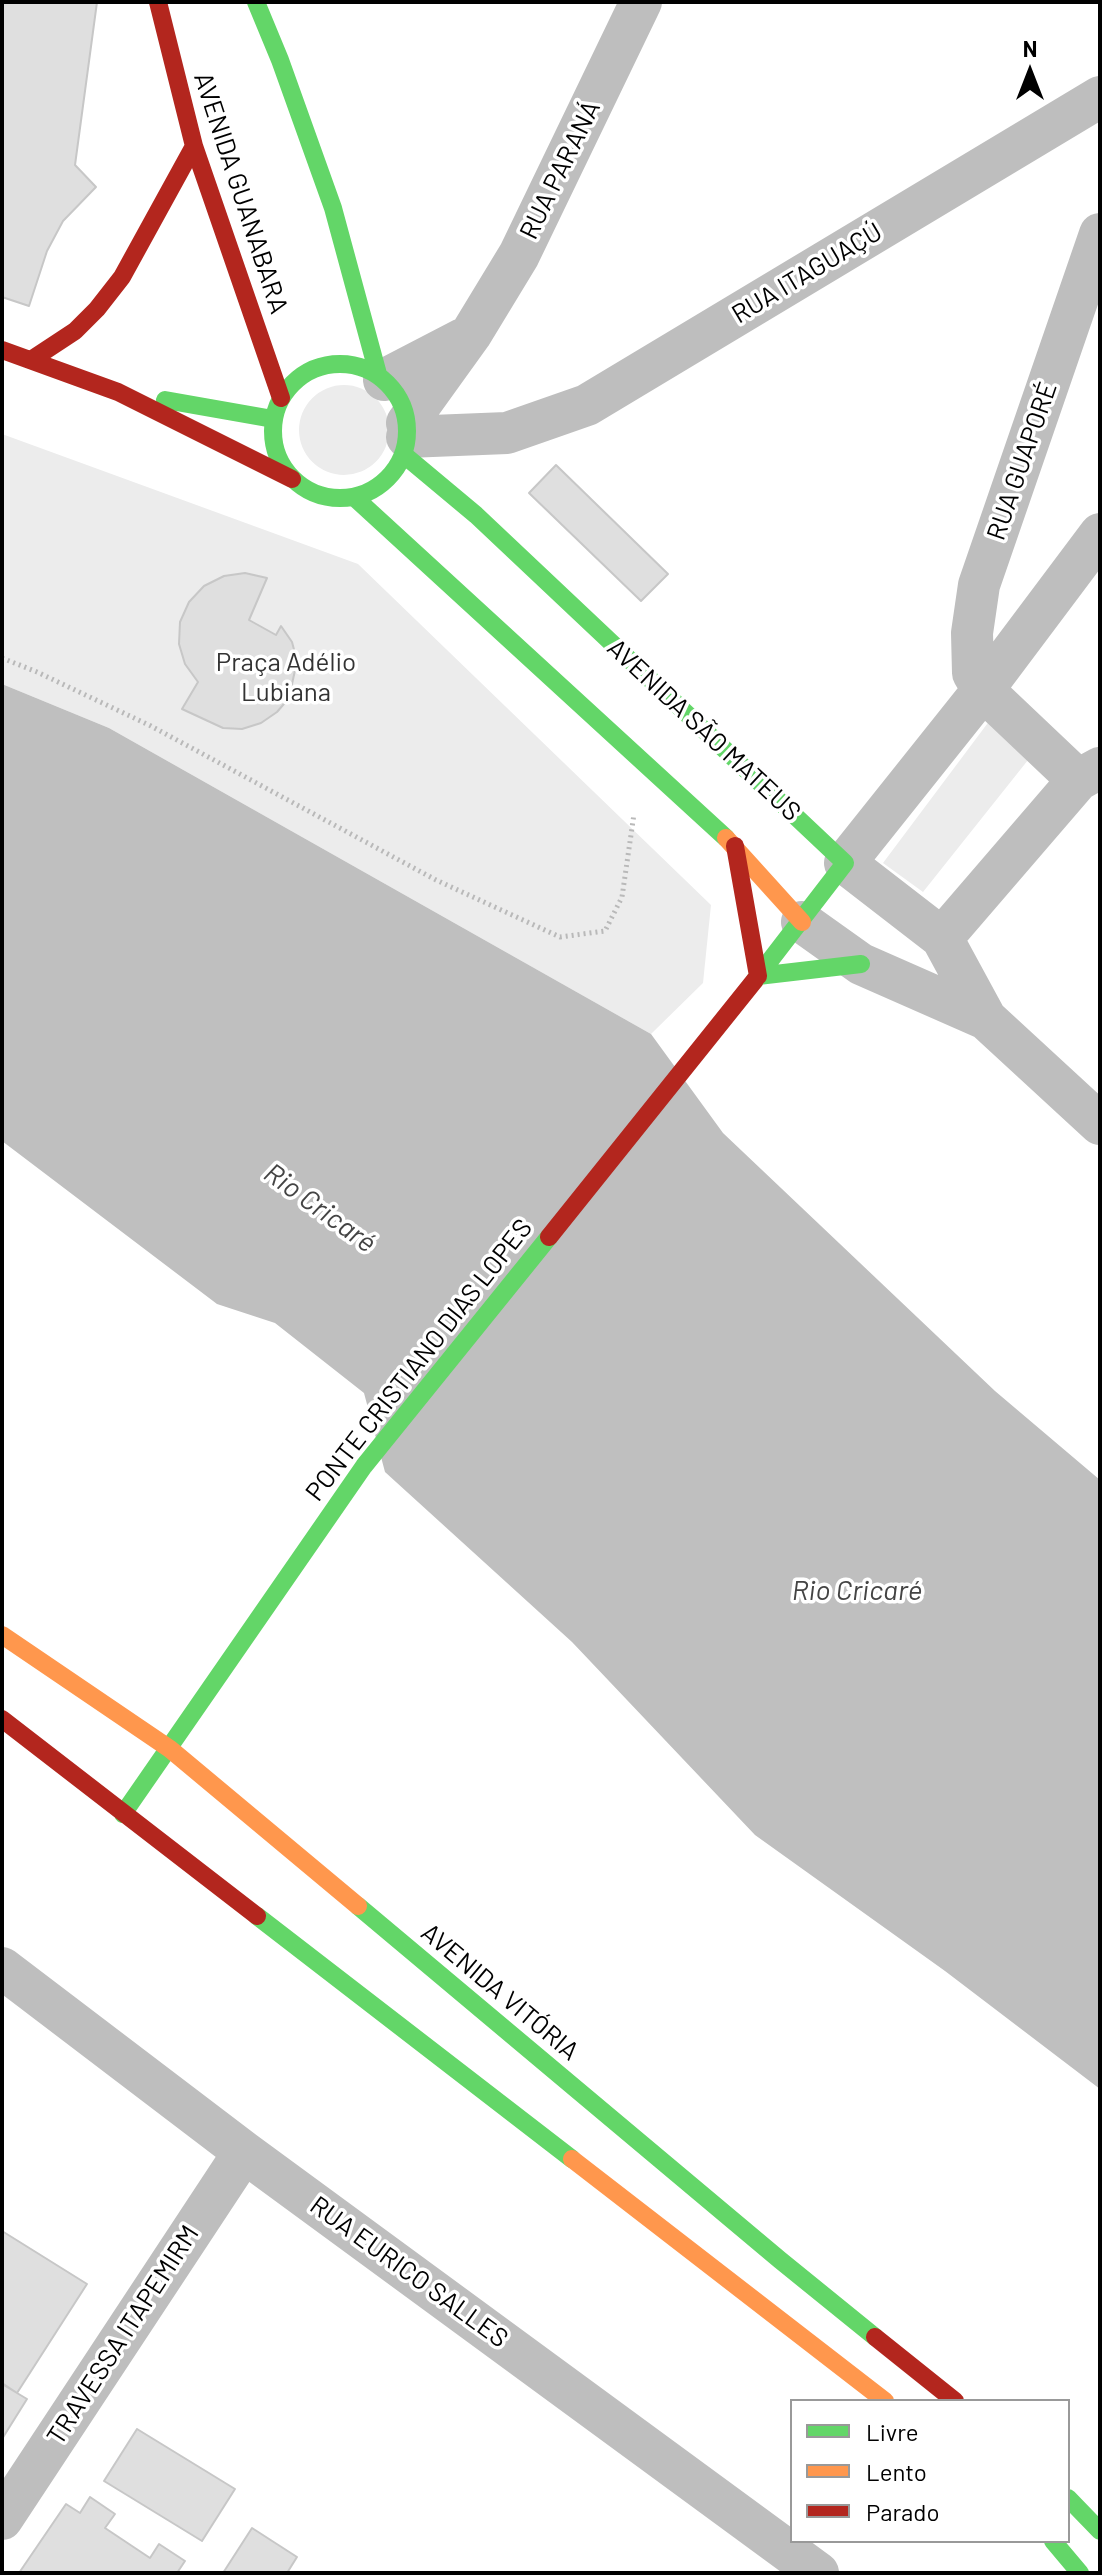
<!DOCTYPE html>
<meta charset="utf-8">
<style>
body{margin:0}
#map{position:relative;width:1102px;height:2575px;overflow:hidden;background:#fff;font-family:Barlow,sans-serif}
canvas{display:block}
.frame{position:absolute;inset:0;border:4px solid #000;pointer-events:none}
.legend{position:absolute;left:790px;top:2399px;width:280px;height:144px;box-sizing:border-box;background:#fff;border:2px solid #999;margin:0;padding:10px 14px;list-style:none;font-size:24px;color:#000}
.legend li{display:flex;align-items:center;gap:16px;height:40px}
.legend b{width:40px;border:2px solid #999}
.north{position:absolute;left:990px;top:32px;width:80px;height:80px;-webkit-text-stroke:6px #fff;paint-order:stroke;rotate:0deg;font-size:22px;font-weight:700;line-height:32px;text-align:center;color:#000}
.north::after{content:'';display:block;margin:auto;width:28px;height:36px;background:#000;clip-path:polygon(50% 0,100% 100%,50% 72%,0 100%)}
</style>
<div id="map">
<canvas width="1102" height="2575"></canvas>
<div class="frame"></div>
<ul class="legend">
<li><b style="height:10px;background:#63d668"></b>Livre</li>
<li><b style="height:10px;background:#ff974d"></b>Lento</li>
<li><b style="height:10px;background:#b3261e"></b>Parado</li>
</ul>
<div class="north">N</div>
</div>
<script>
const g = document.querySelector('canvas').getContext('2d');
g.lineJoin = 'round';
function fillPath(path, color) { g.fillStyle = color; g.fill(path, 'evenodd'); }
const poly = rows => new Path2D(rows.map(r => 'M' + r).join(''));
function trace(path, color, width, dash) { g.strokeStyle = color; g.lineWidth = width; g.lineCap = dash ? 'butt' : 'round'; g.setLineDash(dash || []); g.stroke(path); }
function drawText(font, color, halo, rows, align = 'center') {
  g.font = font + ' Barlow,sans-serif'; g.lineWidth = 7; g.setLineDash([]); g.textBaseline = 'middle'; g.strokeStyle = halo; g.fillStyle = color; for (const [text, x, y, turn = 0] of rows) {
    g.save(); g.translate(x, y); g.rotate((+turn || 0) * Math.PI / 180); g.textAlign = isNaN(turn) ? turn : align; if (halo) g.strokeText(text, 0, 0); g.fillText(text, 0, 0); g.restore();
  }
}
const green = poly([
 '299 430a45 45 0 1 1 90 0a45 45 0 1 1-90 0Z',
 [2,434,358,564,711,905,703,983,651,1034,109,728,2,684],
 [996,712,1036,750,923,892,883,863]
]);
const water = poly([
 [2,684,109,728,651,1034,723,1133,995,1391,1100,1480,1100,2089,945,1971,755,1835,572,1642,385,1472,364,1393,275,1323,217,1304,2,1141]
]);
const building = poly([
 [2,2,97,2,75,165,96,187,63,221,47,251,29,306,2,297,2,2],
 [556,465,668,574,641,601,529,493,556,465],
 [245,573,267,578,249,620,276,635,281,626,292,642,297,661,289,698,277,712,261,723,242,729,223,728,182,709,198,682,185,664,179,644,180,622,189,602,204,586,224,576,245,573],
 [2,2231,87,2284,17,2393,2,2383,2,2231],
 [2,2384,27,2399,2,2439,2,2384],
 [137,2429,235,2489,202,2541,104,2481,137,2429],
 [90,2497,115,2514,105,2528,150,2558,159,2544,185,2561,177,2573,19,2573,66,2504,80,2513,90,2497],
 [252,2528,297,2557,287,2573,223,2573,252,2528]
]);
const path = poly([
 [2,658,37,672,151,726,436,880,560,937,605,931,622,897,634,814]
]);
const street = poly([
 [384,380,463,339],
 [407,423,471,334,519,255,641,2],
 [407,437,507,433,587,405,1100,97],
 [1078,780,983,690,973,673,972,633,979,585,1100,234],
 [802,922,861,964,986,1019,1100,1124],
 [942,938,1078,780,1100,768],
 [986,1019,942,938,845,863,983,690,1100,534],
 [2,1968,244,2152,818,2573],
 [2,2519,244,2152]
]);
const fast = poly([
 [256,2,280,60,333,208,378,374],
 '273 431a67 67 0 1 1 134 0a67 67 0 1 1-134 0Z',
 [165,400,273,419],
 [403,454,476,515,845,863,755,980],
 [354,497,726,838],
 [758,976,861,964],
 [123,1814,364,1466,549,1237],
 [358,1906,780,2260,875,2337],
 [257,1916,572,2159],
 [1068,2498,1100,2531],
 [1053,2541,1080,2573]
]);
const slow = poly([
 [726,838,802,922],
 [2,1635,170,1749,358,1906],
 [572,2159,885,2401]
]);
const jam = poly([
 [158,2,194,146,281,398],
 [2,350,118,392,292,479],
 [31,360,75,331,97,309,122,277,194,146],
 [735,846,758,976],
 [549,1237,755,980],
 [2,1719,257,1916],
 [875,2337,955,2401]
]);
const streetNames = [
 ["RUA PARANÁ",560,170,-64],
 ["AVENIDA GUANABARA",241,193,72],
 ["RUA ITAGUAÇÚ",807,273,-31],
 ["RUA GUAPORÉ",1022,461,-71],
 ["AVENIDA SÃO MATEUS",704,730,43],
 ["PONTE CRISTIANO DIAS LOPES",419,1360,-52],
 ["AVENIDA VITÓRIA",500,1992,40],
 ["RUA EURICO SALLES",409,2272,36],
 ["TRAVESSA ITAPEMIRM",123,2335,-57]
];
const parkNames = [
 ["Praça Adélio",286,662],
 ["Lubiana",286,692]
];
const waterNames = [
 ["Rio Cricaré",320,1208,36],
 ["Rio Cricaré",857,1591]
];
fillPath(green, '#ececec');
fillPath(water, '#bfbfbf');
fillPath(building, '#dfdfdf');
trace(building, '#c7c7c7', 2);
trace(path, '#b9b9b9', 5, [2, 4]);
trace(street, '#bebebe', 42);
trace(fast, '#63d668', 18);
trace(slow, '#ff974d', 18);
trace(jam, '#b3261e', 18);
drawText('26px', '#000', '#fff', streetNames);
drawText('26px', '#333', '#fff', parkNames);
drawText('italic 28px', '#444', '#fff', waterNames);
</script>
